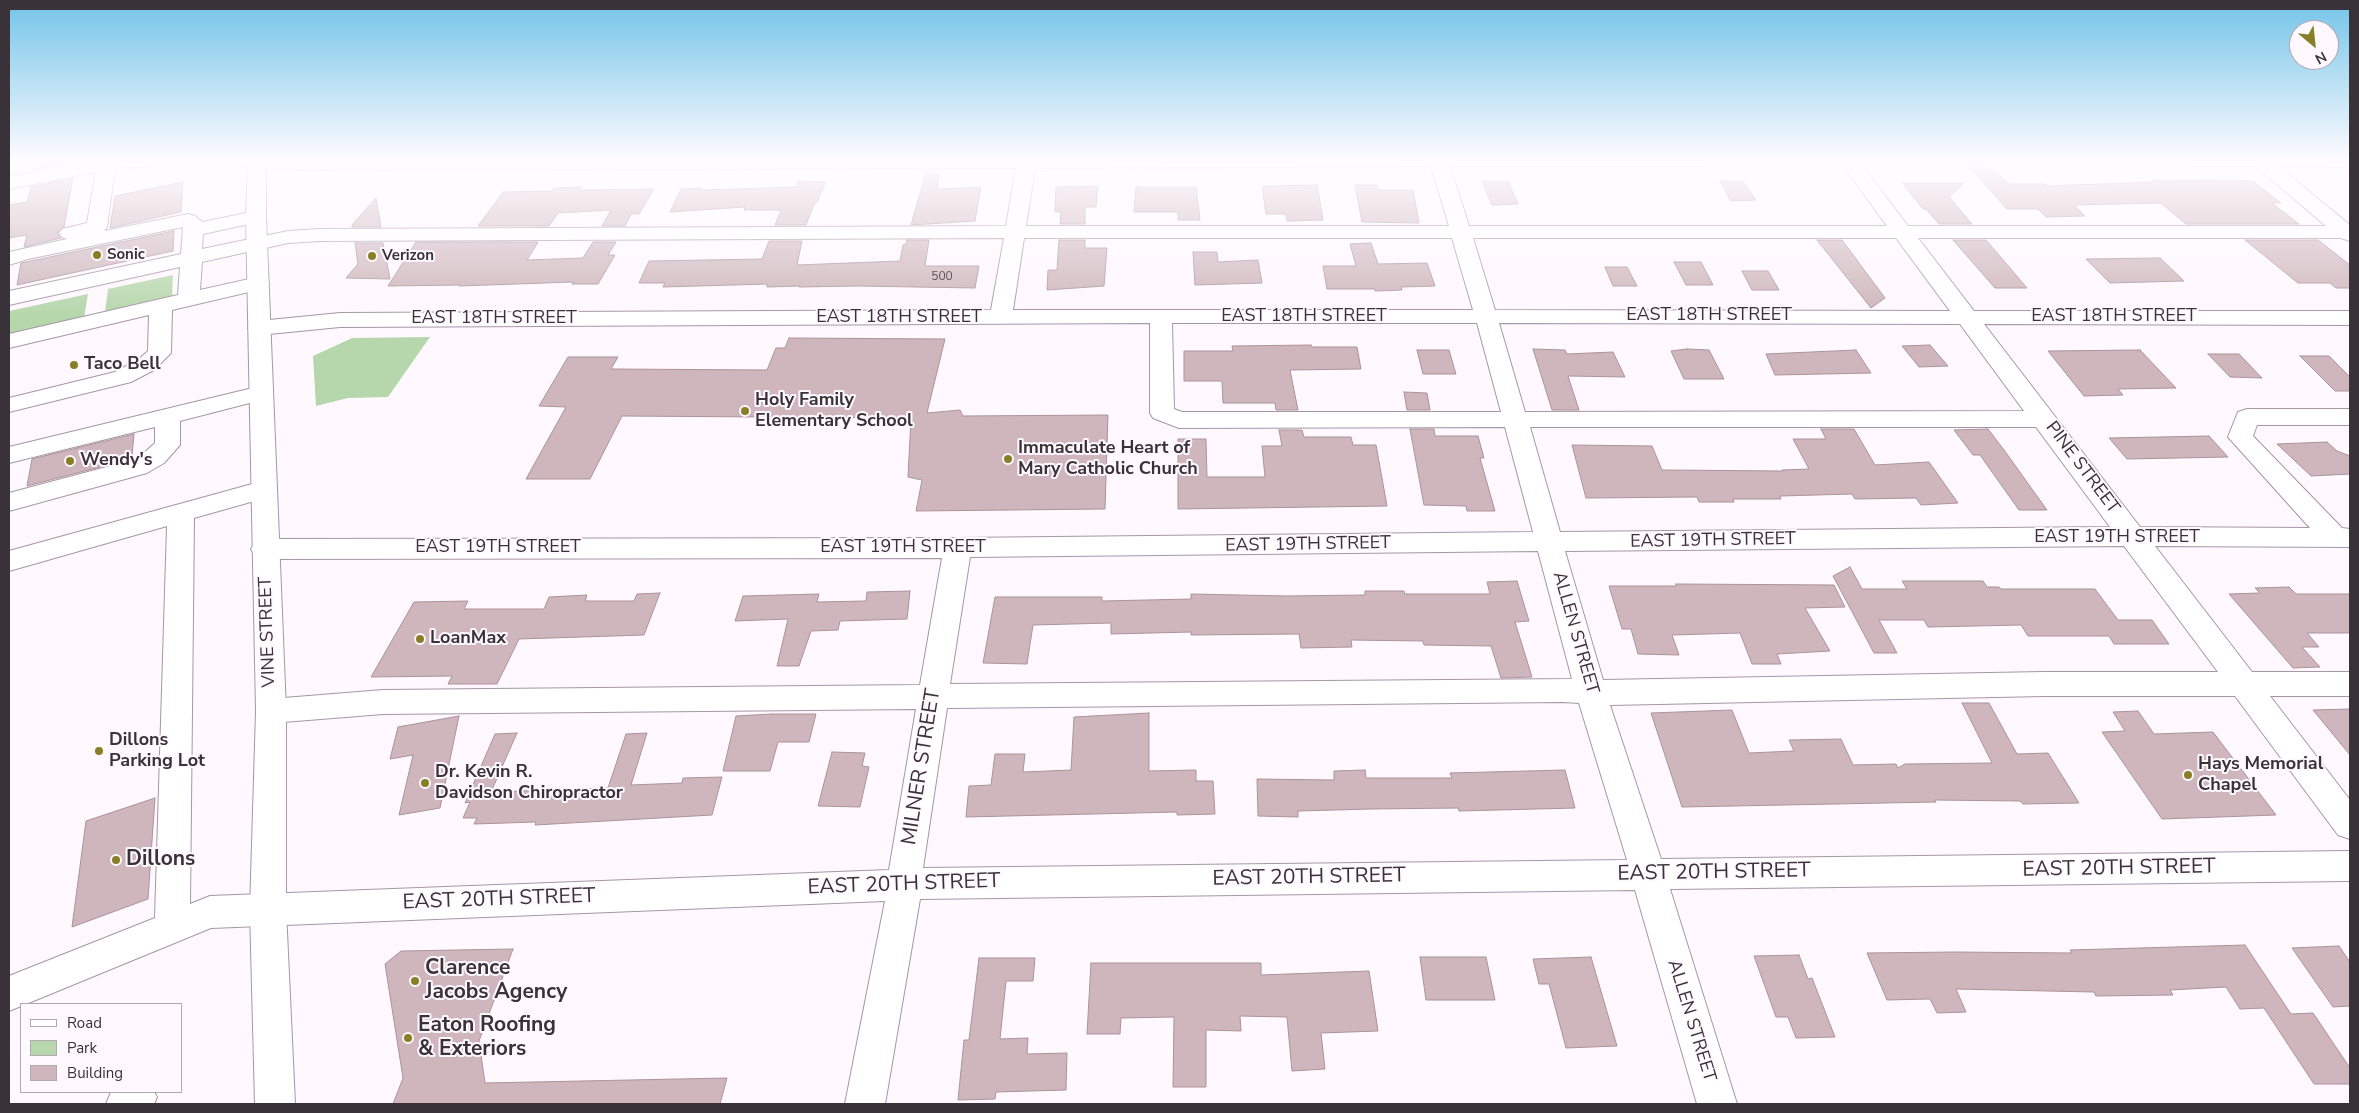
<!DOCTYPE html>
<style>
body{margin:0}
#map{position:relative;width:2359px;height:1113px;overflow:hidden;background:#fff8fe;font-family:"Nunito Sans",sans-serif}
canvas{display:block}
.frame{position:absolute;inset:0;border:10px solid #393238;pointer-events:none}
.legend{position:absolute;left:20px;top:1003px;width:162px;height:90px;box-sizing:border-box;background:#fff8fe;border:1px solid #b0a9af;margin:0;padding:6px 9px;list-style:none;font-size:15px;color:#393238}
.legend li{display:flex;align-items:center;gap:10px;height:25px}
.legend b{width:25px;border:1px solid #b0a9af}
.north{position:absolute;left:2289px;top:20px;width:50px;height:50px;box-sizing:border-box;background:#fff8fe;border:1px solid #b0a9af;border-radius:50%;rotate:152deg;font-size:14px;font-weight:700;line-height:20px;text-align:center;color:#393238}
.north::after{content:'';display:block;margin:auto;width:18px;height:22px;background:#877e25;clip-path:polygon(50% 0,100% 100%,50% 72%,0 100%)}
</style>
<div id="map">
<canvas width="2359" height="1113"></canvas>
<div class="frame"></div>
<ul class="legend">
<li><b style="height:6px;background:#fff"></b>Road</li>
<li><b style="height:14px;background:#b6d7ac"></b>Park</li>
<li><b style="height:14px;background:#ceb6bc"></b>Building</li>
</ul>
<div class="north">N</div>
</div>
<script>
const g = document.querySelector('canvas').getContext('2d');
g.lineJoin = 'round';
function fillPath(path, color) { g.fillStyle = color; g.fill(path, 'evenodd'); }
const poly = rows => new Path2D(rows.map(r => 'M' + r).join(''));
function trace(path, color, width, dash) { g.strokeStyle = color; g.lineWidth = width; g.lineCap = dash ? 'butt' : 'round'; g.setLineDash(dash || []); g.stroke(path); }
function drawText(font, color, halo, rows, align = 'center') {
  g.font = font + ' "Nunito Sans",sans-serif'; g.lineWidth = 4; g.setLineDash([]); g.textBaseline = 'middle'; g.strokeStyle = halo; g.fillStyle = color; for (const [text, x, y, turn = 0] of rows) {
    g.save(); g.translate(x, y); g.rotate((+turn || 0) * Math.PI / 180); g.textAlign = isNaN(turn) ? turn : align; if (halo) g.strokeText(text, 0, 0); g.fillText(text, 0, 0); g.restore();
  }
}
const green = poly([
 [173,275,172,297,105,312,108,289],
 [88,294,84,318,9,335,9,311],
 [430,337,388,397,348,398,316,406,313,356,352,338]
]);
const building = poly([
 [36,160,76,160,75,162,34,170,36,160],
 [1970,160,1983,160,2009,184,2045,184,2047,186,2153,182,2152,180,2253,181,2281,203,2272,203,2299,224,2186,224,2161,203,2074,205,2085,216,2046,217,2038,209,2007,209,1966,164,1970,160],
 [926,172,939,175,937,189,981,187,975,221,911,225,926,172],
 [73,178,64,227,57,233,61,238,24,247,27,235,9,238,9,205,27,202,31,187,73,178],
 [798,181,826,182,817,202,815,202,806,225,775,225,781,210,744,210,745,207,670,212,681,189,702,188,701,190,796,187,798,181],
 [1482,181,1508,181,1518,204,1492,205,1482,181],
 [1720,181,1743,181,1756,200,1731,201,1720,181],
 [183,182,181,212,110,228,115,196,183,182],
 [1902,183,1964,183,1949,197,1972,224,1939,224,1926,209,1923,209,1902,183],
 [1317,185,1323,220,1287,221,1286,214,1266,214,1262,186,1317,185],
 [1355,185,1378,185,1378,190,1413,190,1419,223,1362,222,1355,185],
 [1098,186,1096,207,1085,207,1085,224,1060,224,1061,212,1055,212,1056,187,1098,186],
 [581,187,579,190,654,189,639,214,631,214,625,226,602,226,611,210,558,213,549,226,478,226,503,192,552,191,554,188,581,187],
 [1136,187,1196,187,1200,220,1178,220,1178,212,1134,212,1136,187],
 [376,198,381,227,352,227,352,225,376,198],
 [174,231,173,251,17,285,21,263,174,231],
 [907,240,929,240,925,266,979,266,975,288,858,286,799,287,800,286,767,287,767,284,663,287,665,283,639,283,649,261,762,259,769,241,802,241,797,265,900,261,903,245,906,244,907,240],
 [1059,240,1085,240,1085,248,1107,248,1104,286,1047,290,1048,270,1057,270,1059,240],
 [1817,240,1842,240,1885,298,1871,308,1817,240],
 [1953,240,1986,240,2027,288,1995,288,1953,240],
 [2245,240,2318,240,2350,265,2350,288,2336,288,2330,283,2298,283,2245,240],
 [416,242,538,242,527,260,583,258,593,242,616,242,608,255,615,255,598,284,572,284,573,282,459,286,460,285,388,286,416,242],
 [355,243,383,243,390,279,346,278,358,264,355,243],
 [1371,243,1378,264,1427,263,1435,286,1401,287,1402,290,1375,291,1375,289,1327,289,1323,266,1356,266,1350,244,1371,243],
 [1193,252,1217,252,1218,262,1258,260,1262,283,1195,285,1193,252],
 [2160,258,2184,281,2110,283,2086,259,2160,258],
 [1674,262,1701,262,1713,285,1686,285,1674,262],
 [1605,267,1627,267,1637,286,1613,286,1605,267],
 [1742,271,1768,271,1779,290,1752,290,1742,271],
 [789,338,945,339,927,413,960,410,963,416,1108,415,1105,509,916,511,922,480,908,477,911,418,622,416,590,479,526,479,566,407,539,406,568,357,618,357,611,369,767,370,776,348,785,348,789,338],
 [1311,345,1312,347,1357,347,1361,369,1290,370,1298,410,1276,410,1275,403,1223,403,1222,381,1184,381,1184,351,1233,351,1232,346,1311,345],
 [1930,345,1948,366,1919,367,1902,346,1930,345],
 [1533,349,1565,350,1567,354,1613,352,1625,377,1568,376,1579,410,1552,410,1533,349],
 [1687,349,1709,350,1724,379,1684,379,1671,351,1687,349],
 [1417,350,1449,350,1456,374,1423,374,1417,350],
 [1856,350,1871,373,1775,375,1766,354,1856,350],
 [2140,350,2176,388,2118,389,2123,395,2084,396,2048,351,2140,350],
 [2208,354,2239,354,2262,378,2230,377,2208,354],
 [2300,356,2329,356,2350,377,2350,391,2335,391,2300,356],
 [1404,392,1427,393,1430,410,1407,410,1404,392],
 [1410,429,1434,429,1435,436,1478,436,1484,458,1480,458,1495,511,1467,511,1466,506,1424,505,1410,429],
 [1821,429,1854,429,1875,465,1929,462,1958,503,1921,505,1916,498,1855,499,1852,494,1780,496,1781,499,1733,499,1734,502,1699,502,1697,497,1586,498,1572,445,1652,446,1662,470,1783,471,1782,470,1809,469,1793,439,1826,439,1821,429],
 [1988,429,2004,450,2047,510,2019,510,1980,455,1973,455,1954,430,1988,429],
 [1279,430,1302,430,1304,437,1351,437,1353,445,1376,445,1387,506,1178,509,1178,439,1206,439,1207,477,1265,477,1262,446,1282,446,1279,430],
 [134,434,132,456,100,464,100,467,27,486,32,459,134,434],
 [2209,436,2228,457,2127,459,2109,438,2209,436],
 [2327,442,2337,451,2350,456,2350,474,2311,476,2277,444,2327,442],
 [1850,567,1862,589,1907,589,1902,581,1983,581,1987,587,1999,587,2001,589,2095,589,2118,620,2152,620,2169,644,2114,644,2109,636,2028,636,2021,625,1928,627,1924,620,1879,620,1897,653,1874,653,1833,576,1850,567],
 [1517,581,1529,621,1515,622,1532,677,1501,678,1491,646,1424,645,1423,641,1351,640,1352,647,1301,648,1299,634,1191,635,1191,632,1111,634,1111,623,1033,625,1027,664,983,663,995,597,1102,597,1102,601,1191,599,1191,594,1287,596,1365,595,1365,591,1404,591,1405,594,1490,594,1487,582,1517,581],
 [1676,584,1834,585,1845,607,1805,608,1830,651,1777,654,1781,664,1752,664,1740,633,1672,635,1679,655,1638,654,1631,629,1622,629,1609,586,1676,586,1676,584],
 [2289,587,2296,594,2350,594,2350,633,2307,633,2319,647,2302,647,2320,667,2293,668,2229,594,2260,593,2255,588,2289,587],
 [910,591,907,619,840,621,838,630,811,631,799,666,777,666,788,619,735,621,743,596,819,594,817,602,866,601,867,592,910,591],
 [660,593,644,635,519,639,497,684,448,684,452,676,371,677,414,602,468,601,464,609,544,609,549,597,587,595,585,601,634,601,637,594,660,593],
 [1962,703,1989,703,2017,754,2048,753,2079,803,2023,804,2020,801,1935,800,1936,802,1682,807,1651,713,1732,710,1749,753,1794,751,1789,740,1841,739,1853,765,1896,764,1898,768,1905,764,1992,763,1962,703],
 [2350,709,2350,755,2313,710,2350,709],
 [2138,711,2154,734,2213,732,2276,815,2162,819,2102,732,2125,731,2113,712,2138,711],
 [1149,713,1149,771,1196,770,1196,781,1213,781,1215,814,1177,815,1177,812,966,817,969,786,991,785,995,754,1025,754,1023,772,1071,770,1074,717,1149,713],
 [772,714,816,714,809,742,778,742,770,771,723,771,736,716,772,714],
 [459,716,440,808,399,815,413,755,390,759,398,727,459,716],
 [517,733,491,792,608,788,626,734,647,733,631,785,682,783,683,778,722,777,712,815,535,825,536,822,474,824,477,818,463,818,470,802,465,803,495,734,517,733],
 [832,752,865,753,862,766,869,767,860,807,818,806,832,752],
 [1365,770,1366,778,1452,778,1450,773,1565,770,1575,808,1459,811,1458,808,1371,809,1298,811,1298,817,1258,816,1257,779,1334,780,1334,771,1365,770],
 [155,798,148,899,72,927,86,821,155,798],
 [2245,945,2291,1014,2313,1013,2350,1068,2350,1084,2314,1084,2264,1008,2240,1009,2226,987,2170,990,2173,995,2096,996,2094,992,1956,989,1966,1012,1937,1013,1930,999,1887,1000,1867,953,1955,952,2072,953,2070,950,2245,945],
 [2339,946,2350,962,2350,1006,2333,1007,2292,948,2339,946],
 [513,949,479,1041,485,1083,727,1078,720,1104,393,1104,403,1078,385,964,401,951,513,949],
 [1799,955,1808,979,1812,978,1835,1037,1796,1038,1788,1017,1776,1017,1754,956,1799,955],
 [1420,957,1486,957,1495,1000,1426,1000,1420,957],
 [1591,957,1617,1046,1566,1048,1549,984,1539,984,1533,959,1591,957],
 [979,958,1035,958,1033,981,1006,981,1000,1039,1028,1038,1027,1054,1067,1053,1066,1090,996,1092,995,1099,958,1100,964,1040,969,1040,979,958],
 [1091,963,1261,963,1261,975,1369,971,1378,1031,1321,1033,1325,1069,1292,1071,1287,1017,1240,1016,1241,1031,1206,1030,1206,1087,1173,1087,1174,1017,1121,1018,1120,1034,1087,1034,1091,963]
]);
const minor = poly([
 [97,160,166,160,164,164,157,166,115,168,107,227,104,231,188,214,195,216,202,222,256,211,263,213,266,217,263,221,203,234,202,249,288,231,319,229,1006,226,1016,168,293,170,239,166,232,164,230,160,1714,160,1712,164,1705,166,1450,166,1469,226,1887,226,1839,160,1858,160,1908,226,2326,226,2255,166,2192,166,2185,164,2183,160,2350,160,2350,167,2278,166,2350,225,2350,241,2341,238,1918,238,1974,311,2350,311,2350,325,1984,324,2140,527,2310,528,2228,437,2238,412,2247,409,2350,409,2350,425,2257,425,2253,436,2342,528,2350,529,2350,547,2155,546,2252,672,2350,672,2350,696,2270,696,2350,800,2350,839,2338,835,2235,696,2044,696,1610,705,1661,859,2350,851,2350,881,1670,889,1737,1104,1697,1104,1635,890,920,899,885,1104,845,1104,885,901,211,928,9,1011,9,976,155,918,167,526,9,571,9,551,263,481,272,484,276,490,272,496,194,518,190,904,210,896,889,870,916,709,383,714,271,723,260,720,256,711,260,702,271,699,383,690,920,685,942,558,265,559,255,556,251,549,255,542,265,539,958,538,1533,532,1505,427,1179,428,1153,418,1150,413,1150,323,340,327,259,335,251,333,248,328,251,323,259,321,340,313,991,310,1004,238,319,241,288,243,202,262,200,290,258,277,266,278,269,283,266,288,172,310,171,353,154,370,131,382,9,412,9,398,115,372,138,360,148,351,149,315,9,348,9,334,178,295,180,267,9,305,9,291,181,254,183,227,28,259,9,265,9,252,67,239,62,237,59,233,62,229,87,223,96,172,9,189,9,177,97,160],
 [1431,166,1449,226,1026,226,1035,168,1431,166],
 [1024,238,1452,238,1473,310,1013,310,1024,238],
 [1473,238,1896,238,1950,311,1495,310,1473,238],
 [1172,323,1477,323,1501,412,1182,412,1174,409,1172,323],
 [1499,323,1960,324,2024,411,1525,412,1499,323],
 [1530,427,2036,427,2110,527,1560,532,1530,427],
 [2124,546,2218,672,2044,672,1603,680,1565,551,2124,546],
 [1538,551,1572,679,950,684,970,557,1538,551],
 [1563,702,1579,703,1627,860,923,868,947,708,1563,702],
 [261,386,269,388,273,393,269,398,180,421,180,445,164,463,147,473,9,511,9,493,129,461,146,451,155,443,155,427,9,463,9,447,261,386],
 [111,1092,154,1092,157,1097,154,1104,106,1104,111,1092]
]);
const major = poly([
 [248,160,266,160,266,217,286,711,286,910,295,1104,255,1104,250,910,256,711,246,217,248,160]
]);
const markers = [
 [97,255,5,"#877e25"],
 [372,256,5,"#877e25"],
 [74,365,5,"#877e25"],
 [745,411,5,"#877e25"],
 [1008,459,5,"#877e25"],
 [70,461,5,"#877e25"],
 [420,639,5,"#877e25"],
 [99,751,5,"#877e25"],
 [2188,775,5,"#877e25"],
 [425,783,5,"#877e25"],
 [116,860,5,"#877e25"],
 [415,981,5,"#877e25"],
 [408,1038,5,"#877e25"]
];
const farNumbernames = [
 ["500",942,277]
];
const farPoinames = [
 ["Sonic",107,255],
 ["Verizon",382,256]
];
const streetNames = [
 ["EAST 18TH STREET",1709,316],
 ["EAST 18TH STREET",1304,317],
 ["EAST 18TH STREET",2114,317],
 ["EAST 18TH STREET",899,318],
 ["EAST 18TH STREET",494,319],
 ["PINE STREET",2082,468,53],
 ["EAST 19TH STREET",2117,538],
 ["EAST 19TH STREET",1713,541,-1],
 ["EAST 19TH STREET",1308,545,-1],
 ["EAST 19TH STREET",498,548],
 ["EAST 19TH STREET",903,548],
 ["VINE STREET",268,632,-92],
 ["ALLEN STREET",1575,633,74],
 ["ALLEN STREET",1691,1021,73]
];
const poiNames = [
 ["Taco Bell",84,365],
 ["Holy Family",755,401],
 ["Elementary School",755,422],
 ["Immaculate Heart of",1018,449],
 ["Mary Catholic Church",1018,470],
 ["Wendy's",80,461],
 ["LoanMax",430,639],
 ["Dillons",109,741],
 ["Parking Lot",109,762],
 ["Hays Memorial",2198,765],
 ["Chapel",2198,786],
 ["Dr. Kevin R.",435,773],
 ["Davidson Chiropractor",435,794]
];
const nearStreetnames = [
 ["MILNER STREET",922,767,-81],
 ["EAST 20TH STREET",2119,869,-1],
 ["EAST 20TH STREET",1714,873,-1],
 ["EAST 20TH STREET",1309,878,-1],
 ["EAST 20TH STREET",904,885,-2],
 ["EAST 20TH STREET",499,900,-2]
];
const nearPoinames = [
 ["Dillons",126,860],
 ["Clarence",425,969],
 ["Jacobs Agency",425,993],
 ["Eaton Roofing",418,1026],
 ["& Exteriors",418,1050]
];
fillPath(green, '#b6d7ac');
fillPath(building, '#ceb6bc');
trace(building, '#aa9399', 1);
trace(minor, '#a696a6', 2);
trace(major, '#a696a6', 2);
fillPath(minor, '#fff');
fillPath(major, '#fff');
const sky = g.createLinearGradient(0, 0, 0, 316);
sky.addColorStop(0, '#72c4e8');
sky.addColorStop(0.51, '#fffcff');
sky.addColorStop(1, '#fffcff00');
g.fillStyle = sky;
g.fillRect(0, 0, 2359, 316);
for (const [x, y, r, color] of markers) { const dot = new Path2D(); dot.arc(x, y, r, 0, 2 * Math.PI); g.fillStyle = color; g.fill(dot); trace(dot, '#fff8fe', 2); }
drawText('12px', '#5e5359', null, farNumbernames);
drawText('bold 15px', '#393238', '#fff8fe', farPoinames, 'left');
drawText('18px', '#393238', '#fff8fe', streetNames);
drawText('bold 18px', '#393238', '#fff8fe', poiNames, 'left');
drawText('21px', '#393238', '#fff8fe', nearStreetnames);
drawText('bold 21px', '#393238', '#fff8fe', nearPoinames, 'left');
</script>
